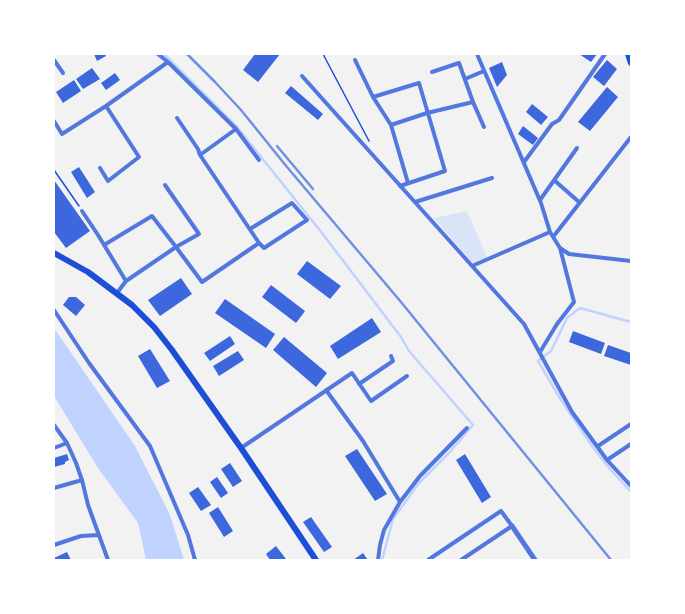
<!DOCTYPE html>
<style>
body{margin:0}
#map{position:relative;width:685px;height:614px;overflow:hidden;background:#f2f2f2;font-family:Montserrat,sans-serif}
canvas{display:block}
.frame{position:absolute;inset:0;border:55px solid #fff;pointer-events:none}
</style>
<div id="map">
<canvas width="685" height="614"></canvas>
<div class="frame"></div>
</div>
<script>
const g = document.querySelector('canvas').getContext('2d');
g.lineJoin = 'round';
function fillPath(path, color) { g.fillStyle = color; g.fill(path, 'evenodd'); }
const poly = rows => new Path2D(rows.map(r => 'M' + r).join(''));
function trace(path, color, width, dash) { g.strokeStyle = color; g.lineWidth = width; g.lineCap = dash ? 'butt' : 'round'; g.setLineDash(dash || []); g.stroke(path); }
const green = poly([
 [467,211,487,257,472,263,434,218]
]);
const water = poly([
 [54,328,135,446,170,515,184,560,146,560,138,523,98,468,54,396]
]);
const stream = poly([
 [164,54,237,127,322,233,401,337,409,351,473,425,449,453,419,483,393,519,382,560],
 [631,322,580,308,567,318,551,351,538,361,561,400,594,449,609,468,631,492]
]);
const building = poly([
 [94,54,105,54,106,56,97,61],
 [255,54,280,54,258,82,243,70],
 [579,54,597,54,591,62],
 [607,60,617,69,604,86,593,77],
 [502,62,507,75,497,87,489,68],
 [92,68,100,79,83,89,76,79],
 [115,73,120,80,106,90,101,83],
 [74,80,81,91,63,103,56,92],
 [291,86,323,114,318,120,285,93],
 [607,87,618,97,590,131,578,122],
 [532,104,548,117,541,125,526,112],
 [523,126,538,138,533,145,518,134],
 [79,167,95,192,87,198,71,172],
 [54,180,90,231,66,248,54,232],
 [307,261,341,286,330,299,297,274],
 [181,278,192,294,160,316,148,300],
 [271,285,305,311,296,323,262,297],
 [69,297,76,297,85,305,76,316,63,305],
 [225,299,275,334,266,348,215,313],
 [372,318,381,332,338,359,330,346],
 [573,331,605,343,601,354,569,342],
 [230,336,235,344,210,361,204,353],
 [284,337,327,373,316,387,273,350],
 [608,345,631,353,631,365,604,356],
 [150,349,170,381,157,388,138,356],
 [238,351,244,360,219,376,213,366],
 [357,449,387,494,375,501,345,456],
 [67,454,69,460,65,462,65,464,54,467,54,458],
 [465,454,491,497,482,503,456,460],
 [230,463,242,481,233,487,221,469],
 [217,477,228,493,221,498,210,482],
 [198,487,211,505,201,511,189,493],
 [218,507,233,531,224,537,209,513],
 [311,517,332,547,324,552,303,522],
 [276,546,286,559,285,560,270,560,266,554],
 [67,552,71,560,54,560,54,558],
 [363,553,368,560,353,560]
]);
const path = poly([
 [323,54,369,141],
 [54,170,79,206]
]);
const minor = poly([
 [158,54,168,62,236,129,200,155,259,243,264,248,307,220,292,203,250,229],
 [477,54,541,203,550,232,560,248,569,254,631,261],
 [54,60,63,73],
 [355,60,373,97,391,125],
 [302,76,524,324,572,412,607,460,631,486],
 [465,79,484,71],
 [373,97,419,83,445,171,400,186],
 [473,102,484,127],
 [177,118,198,149,200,155],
 [54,121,62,134,106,106,168,62],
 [236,129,259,160],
 [524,162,552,124,559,120,605,54],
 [100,168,108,181,139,157,106,106],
 [554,180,579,202],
 [408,183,391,125,427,113,473,102,459,63,432,72],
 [540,200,577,148],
 [415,202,492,178],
 [82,211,98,235,126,281],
 [553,237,631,137],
 [104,245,152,216,176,247,199,234,165,185],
 [472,266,550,232],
 [117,293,126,281,176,247,202,282,259,243],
 [54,310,89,363,150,446,188,535,195,560],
 [540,352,557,324,574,302,560,248],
 [359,384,393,361,391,356],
 [326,390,363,441,400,502],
 [54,425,67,443,76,463,82,480,88,505,108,560],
 [598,446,631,424],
 [54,448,67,443],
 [241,448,352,373,371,401,407,376],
 [607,460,631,444],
 [54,488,82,480],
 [54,545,81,536,98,535],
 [378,560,380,545,384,530,400,502,420,476,467,428],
 [428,560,501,511,512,526,461,560]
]);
const tertiary = poly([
 [512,526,535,560]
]);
const secondary = poly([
 [628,54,631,63],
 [54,253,88,272,132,305,154,327,172,350,241,448,316,560]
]);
const rail = poly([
 [187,54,215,82,241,110,287,167,401,302,611,560],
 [277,146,313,189]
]);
fillPath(green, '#dbe4f7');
fillPath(water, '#bfd3fe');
trace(stream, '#bfd3fe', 2.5);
fillPath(building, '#3d67dc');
trace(path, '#1d4ed8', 1.5);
trace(minor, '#5277de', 4);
trace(tertiary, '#5277de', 5);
trace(secondary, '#1d4ed8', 6);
trace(rail, '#7290e2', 2.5);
</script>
